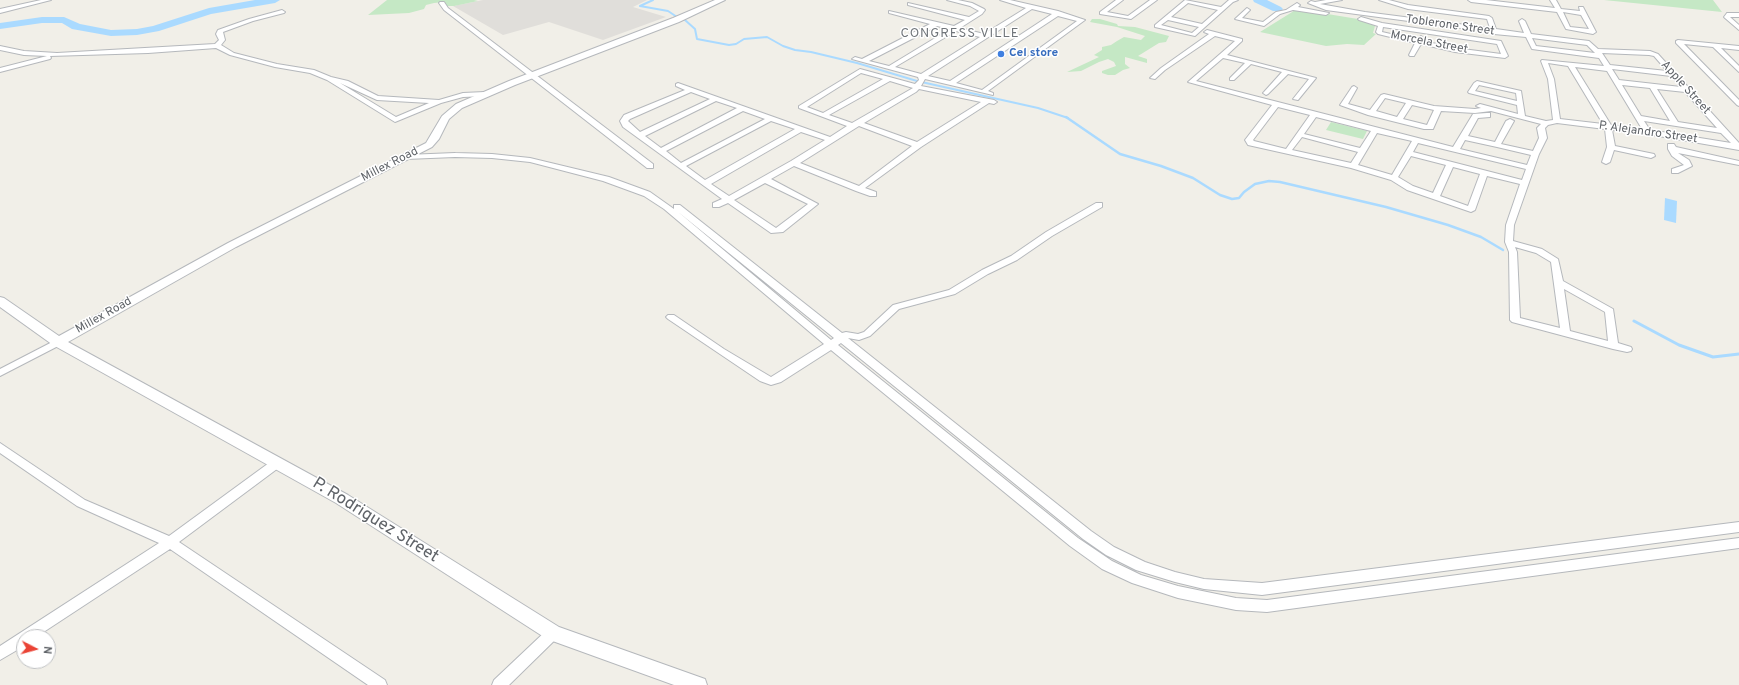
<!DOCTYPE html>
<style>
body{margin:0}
#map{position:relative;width:1739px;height:685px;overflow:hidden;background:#f1efe8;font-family:Overpass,sans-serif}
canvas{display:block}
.north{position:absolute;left:16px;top:629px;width:40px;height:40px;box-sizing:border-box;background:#fff;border:1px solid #bfc1c3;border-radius:50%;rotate:96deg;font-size:11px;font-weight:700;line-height:16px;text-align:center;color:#5f6368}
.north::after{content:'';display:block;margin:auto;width:14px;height:18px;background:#ea4335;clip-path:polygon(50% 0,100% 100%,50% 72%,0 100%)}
</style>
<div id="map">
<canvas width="1739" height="685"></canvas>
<div class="north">N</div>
</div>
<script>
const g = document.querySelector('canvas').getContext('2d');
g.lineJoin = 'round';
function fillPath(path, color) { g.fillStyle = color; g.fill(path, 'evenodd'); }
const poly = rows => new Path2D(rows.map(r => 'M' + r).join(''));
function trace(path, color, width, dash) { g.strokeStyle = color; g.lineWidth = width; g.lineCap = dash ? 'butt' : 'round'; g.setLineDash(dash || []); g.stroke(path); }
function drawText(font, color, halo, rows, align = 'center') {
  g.font = font + ' Overpass,sans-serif'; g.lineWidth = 3; g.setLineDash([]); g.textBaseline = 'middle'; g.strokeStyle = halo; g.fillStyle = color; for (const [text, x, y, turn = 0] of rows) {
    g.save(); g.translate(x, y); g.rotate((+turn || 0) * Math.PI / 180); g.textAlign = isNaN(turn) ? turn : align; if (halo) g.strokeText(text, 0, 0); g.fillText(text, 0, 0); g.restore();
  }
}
const industrial = poly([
 [483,0,647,0,633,7,666,17,603,40,549,22,503,35,453,6]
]);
const green = poly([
 [387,0,474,0,478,1,454,6,444,6,444,2,434,3,426,5,424,9,409,13,368,15],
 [1604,0,1713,0,1722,12],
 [1297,9,1364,20,1375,26,1373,33,1376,34,1364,45,1347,44,1326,46,1260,32],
 [1092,19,1100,19,1117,24,1118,26,1135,27,1169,36,1166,42,1159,43,1138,56,1147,59,1147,63,1125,57,1125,64,1130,68,1123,70,1115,75,1108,75,1102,73,1102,71,1116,66,1114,62,1108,59,1099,62,1081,71,1067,72,1099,57,1094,55,1102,50,1102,47,1111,45,1117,41,1124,37,1141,40,1145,36,1117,27,1090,22],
 [1331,122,1367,131,1363,139,1326,130]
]);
const water = poly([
 [1665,198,1677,201,1676,223,1664,220]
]);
const streamFar2 = poly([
 [653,0,640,6,668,11,677,17],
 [685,20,695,29,697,39,729,45,736,44,744,39,767,37,783,46,795,50,811,52,857,63,917,81,1038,108,1068,118]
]);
const streamFar1 = poly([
 [1066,117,1120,154,1161,166,1193,178,1220,195,1232,199,1239,198,1244,192,1255,184,1269,181,1280,182,1386,207,1448,225,1481,237,1503,250]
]);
const stream = poly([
 [1634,321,1679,345,1713,357,1739,354]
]);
const river = poly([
 [255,0,280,0,275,3,211,14,159,31,137,35,111,36,72,29,62,23,42,23,0,29,0,23,42,17,64,17,80,24,111,30,137,29,153,26,209,8,255,0],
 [1253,0,1267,0,1281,7,1283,9,1281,11,1273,11,1254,2,1253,0]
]);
const minor = poly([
 [41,0,51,0,0,13,0,9,41,0],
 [947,0,958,0,972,3,984,9,985,10,982,14,960,28,984,34,1026,8,1000,0,1010,0,1058,11,1085,20,988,91,993,93,993,95,925,79,921,86,994,100,997,102,994,104,989,103,921,147,865,188,876,192,876,196,870,196,856,191,794,166,771,179,818,204,783,232,771,233,728,203,719,207,713,207,713,203,722,199,623,127,620,121,624,115,685,90,676,86,676,84,678,83,830,137,847,126,799,108,799,106,860,69,915,84,919,80,918,77,852,59,855,57,862,59,930,24,889,13,889,11,954,26,965,20,908,5,908,3,969,17,979,11,970,6,947,0],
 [1032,9,1052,14,950,81,928,76,1032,9],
 [1058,16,1077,21,982,90,956,83,1058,16],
 [937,26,950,29,889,66,869,61,937,26],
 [956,31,980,37,921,74,895,67,956,31],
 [861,73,883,79,823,113,807,107,861,73],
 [890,81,913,88,852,123,829,115,890,81],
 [919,89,981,102,917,142,864,123,916,92,919,89],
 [691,92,710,99,640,132,628,121,630,119,691,92],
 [716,101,737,108,661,148,645,136,716,101],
 [743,111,765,119,681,163,666,151,743,111],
 [771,121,795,129,705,180,686,166,771,121],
 [859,126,912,146,859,186,800,163,859,126],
 [801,132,825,140,791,161,729,196,711,184,801,132],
 [765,183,808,204,776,228,734,200,765,183],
 [1116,0,1123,0,1107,12,1128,16,1150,0,1157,0,1131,19,1100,14,1100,12,1116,0],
 [1185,0,1221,7,1229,0,1238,0,1233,2,1195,36,1155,27,1155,25,1185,0],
 [1188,3,1218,10,1202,24,1171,17,1188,3],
 [1168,20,1199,27,1192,33,1161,25,1168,20],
 [1326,0,1342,0,1320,4,1365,12,1490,28,1487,19,1408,9,1379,0,1389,0,1408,5,1489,16,1492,18,1496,29,1524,33,1519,21,1522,19,1525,21,1531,34,1589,41,1598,49,1650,51,1658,54,1739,143,1739,150,1647,134,1612,130,1615,146,1654,154,1655,156,1651,158,1614,150,1610,162,1606,164,1602,162,1607,147,1605,129,1557,123,1548,125,1545,128,1547,138,1539,154,1514,225,1513,241,1542,249,1558,259,1563,281,1613,309,1618,343,1631,347,1632,349,1631,351,1627,352,1613,349,1512,322,1510,320,1509,252,1505,242,1506,225,1520,184,1487,176,1475,210,1471,212,1407,190,1391,180,1351,168,1248,145,1245,140,1272,105,1188,82,1235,41,1215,36,1165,70,1155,79,1150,78,1161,68,1209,34,1204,32,1207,30,1242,39,1242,41,1227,55,1316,78,1298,100,1293,99,1309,79,1288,74,1268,94,1266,95,1263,93,1264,92,1282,72,1251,64,1234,80,1230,80,1230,78,1245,63,1223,58,1196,81,1453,147,1473,114,1487,113,1490,113,1490,117,1478,118,1468,136,1495,142,1506,121,1510,119,1514,121,1501,144,1533,151,1539,138,1537,128,1541,124,1491,111,1475,113,1441,111,1433,129,1424,129,1368,115,1340,105,1352,87,1354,86,1357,88,1348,104,1370,110,1381,95,1384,94,1434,106,1475,109,1481,108,1476,106,1480,104,1518,114,1517,105,1469,93,1468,92,1474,83,1477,81,1521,91,1525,116,1546,121,1553,120,1548,79,1541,61,1542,60,1604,66,1599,58,1532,49,1526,37,1494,34,1491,32,1326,10,1308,3,1311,1,1315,2,1326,0],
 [1532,38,1587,45,1595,53,1536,46,1532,38],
 [1602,53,1649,55,1654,56,1667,71,1610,65,1602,53],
 [1548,63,1568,66,1603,124,1560,119,1554,79,1548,63],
 [1575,67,1607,71,1642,129,1611,125,1575,67],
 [1612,69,1671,76,1681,87,1619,80,1612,69],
 [1479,85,1516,93,1517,101,1475,91,1479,85],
 [1622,85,1650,88,1670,121,1641,116,1622,85],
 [1657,89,1685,92,1717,128,1678,122,1657,89],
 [1385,98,1406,103,1397,117,1376,111,1385,98],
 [1412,105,1434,110,1427,125,1403,119,1412,105],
 [1278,107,1310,115,1286,149,1254,141,1253,140,1278,107],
 [1316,117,1371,131,1360,148,1304,134,1316,117],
 [1644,121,1721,133,1731,143,1650,130,1644,121],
 [1377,133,1412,141,1392,175,1358,165,1377,133],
 [1302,137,1358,152,1351,163,1292,150,1302,137],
 [1465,140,1497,147,1531,155,1527,165,1460,149,1465,140],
 [1418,143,1526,169,1522,180,1413,152,1418,143],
 [1411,156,1446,165,1433,193,1413,186,1398,177,1411,156],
 [1453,167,1480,174,1468,206,1440,196,1453,167],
 [1515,247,1536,253,1551,262,1560,328,1520,318,1517,252,1515,247],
 [1564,289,1605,312,1608,341,1570,331,1564,289],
 [1468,0,1486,0,1555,8,1550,0,1556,0,1561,9,1580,11,1579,7,1583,7,1596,32,1593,34,1566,29,1557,12,1471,2,1468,0],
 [1563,12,1581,15,1589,29,1570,27,1563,12],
 [440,2,444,2,448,8,653,164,653,168,647,168,444,10,439,3,440,2],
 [1297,3,1300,5,1298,7,1329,13,1326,15,1293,10,1280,14,1264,26,1235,19,1247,8,1250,10,1242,18,1263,22,1276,12,1286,10,1297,3],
 [282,10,285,12,284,13,253,21,223,32,225,40,221,45,234,53,277,64,314,70,331,77,348,81,378,96,439,100,463,93,485,92,488,94,485,96,463,97,441,103,395,122,327,80,310,73,275,67,230,55,216,48,148,53,50,56,51,58,50,59,0,72,0,68,47,56,24,55,0,50,0,46,24,51,57,53,215,44,219,40,216,34,218,30,249,19,282,10],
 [340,83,377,100,429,103,396,117,340,83],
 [1727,13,1739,13,1739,17,1730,17,1739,25,1739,30,1725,18,1724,17,1727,13],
 [1361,17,1382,23,1501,41,1508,56,1505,58,1455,52,1421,44,1414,56,1410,56,1409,55,1415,43,1378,34,1376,32,1378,26,1359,20,1358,19,1361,17],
 [1383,27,1497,44,1501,54,1455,48,1423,41,1424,38,1421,36,1417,40,1382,32,1383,27],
 [1678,40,1739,46,1739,50,1721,48,1739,66,1739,72,1713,47,1684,44,1739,100,1739,106,1737,105,1676,43,1676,41,1678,40],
 [1668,144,1674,144,1676,147,1739,161,1739,165,1678,153,1689,160,1692,166,1678,173,1672,173,1672,169,1684,165,1672,156,1668,149,1668,144],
 [455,153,492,154,530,158,609,177,650,192,674,209,674,205,680,205,842,333,846,332,858,334,864,332,893,305,949,290,982,270,1011,256,1046,232,1096,203,1102,203,1102,207,1052,236,1017,260,988,274,955,294,899,309,870,336,859,340,848,338,1091,531,1114,547,1145,562,1175,572,1204,579,1262,583,1739,522,1739,532,1262,595,1204,589,1175,582,1136,570,1106,555,1083,539,841,343,838,345,1078,538,1112,561,1141,575,1178,586,1236,598,1267,600,1739,538,1739,548,1267,612,1236,610,1178,598,1132,583,1102,569,1070,546,831,350,781,382,771,385,760,381,668,319,666,317,668,315,674,315,724,349,771,377,824,344,664,209,644,196,603,181,530,162,492,158,455,157,406,159,402,157,406,155,455,153],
 [677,211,834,338,831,340,677,211],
 [58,339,63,342,62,344,0,376,0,369,58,339],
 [0,443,85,500,169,536,273,460,277,459,281,460,283,463,281,466,179,542,385,680,387,685,368,685,170,549,36,637,24,637,24,646,0,660,0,646,159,543,77,506,0,453,0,443],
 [553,627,558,629,560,633,558,637,509,685,492,685,494,680,548,629,553,627]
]);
const tertiary = poly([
 [715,0,725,0,679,22,515,85,462,108,449,119,439,139,432,147,236,247,68,342,348,495,559,627,705,679,707,685,674,685,547,639,336,503,53,345,0,307,0,297,4,298,59,336,228,243,426,143,442,116,456,104,509,81,673,18,715,0]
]);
const markers = [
 [1001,54,4,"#3f7fe0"]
];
const farStreetnames = [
 ["Toblerone Street",1450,26,8],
 ["Morcela Street",1429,43,11],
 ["Apple Street",1685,88,48],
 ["P. Alejandro Street",1648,133,8],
 ["Millex Road",390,165,-27],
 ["Millex Road",104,316,-29]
];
const farShopnames = [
 ["Cel store",1009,54]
];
const farNeighbourhoodnames = [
 ["CONGRESS VILLE",960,34]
];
const nearStreetnames = [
 ["P. Rodriguez Street",375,521,32]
];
fillPath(industrial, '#e0deda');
fillPath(green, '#c5e8c5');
fillPath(water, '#aadaff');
trace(streamFar2, '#aadaff', 2);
trace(streamFar1, '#aadaff', 2.5);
trace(stream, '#aadaff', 3);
fillPath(river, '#aadaff');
trace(minor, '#b5b8bc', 2);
trace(tertiary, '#b5b8bc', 2);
fillPath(minor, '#fff');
fillPath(tertiary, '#fff');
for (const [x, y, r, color] of markers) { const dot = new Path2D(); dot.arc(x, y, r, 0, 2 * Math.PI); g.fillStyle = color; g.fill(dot); trace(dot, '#fff', 1.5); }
drawText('12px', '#5f6368', '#fff', farStreetnames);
drawText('bold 12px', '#366cbe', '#fff', farShopnames, 'left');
g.letterSpacing = '1px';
drawText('13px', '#70757a', '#fff', farNeighbourhoodnames);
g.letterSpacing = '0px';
drawText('17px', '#5f6368', '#fff', nearStreetnames);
</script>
